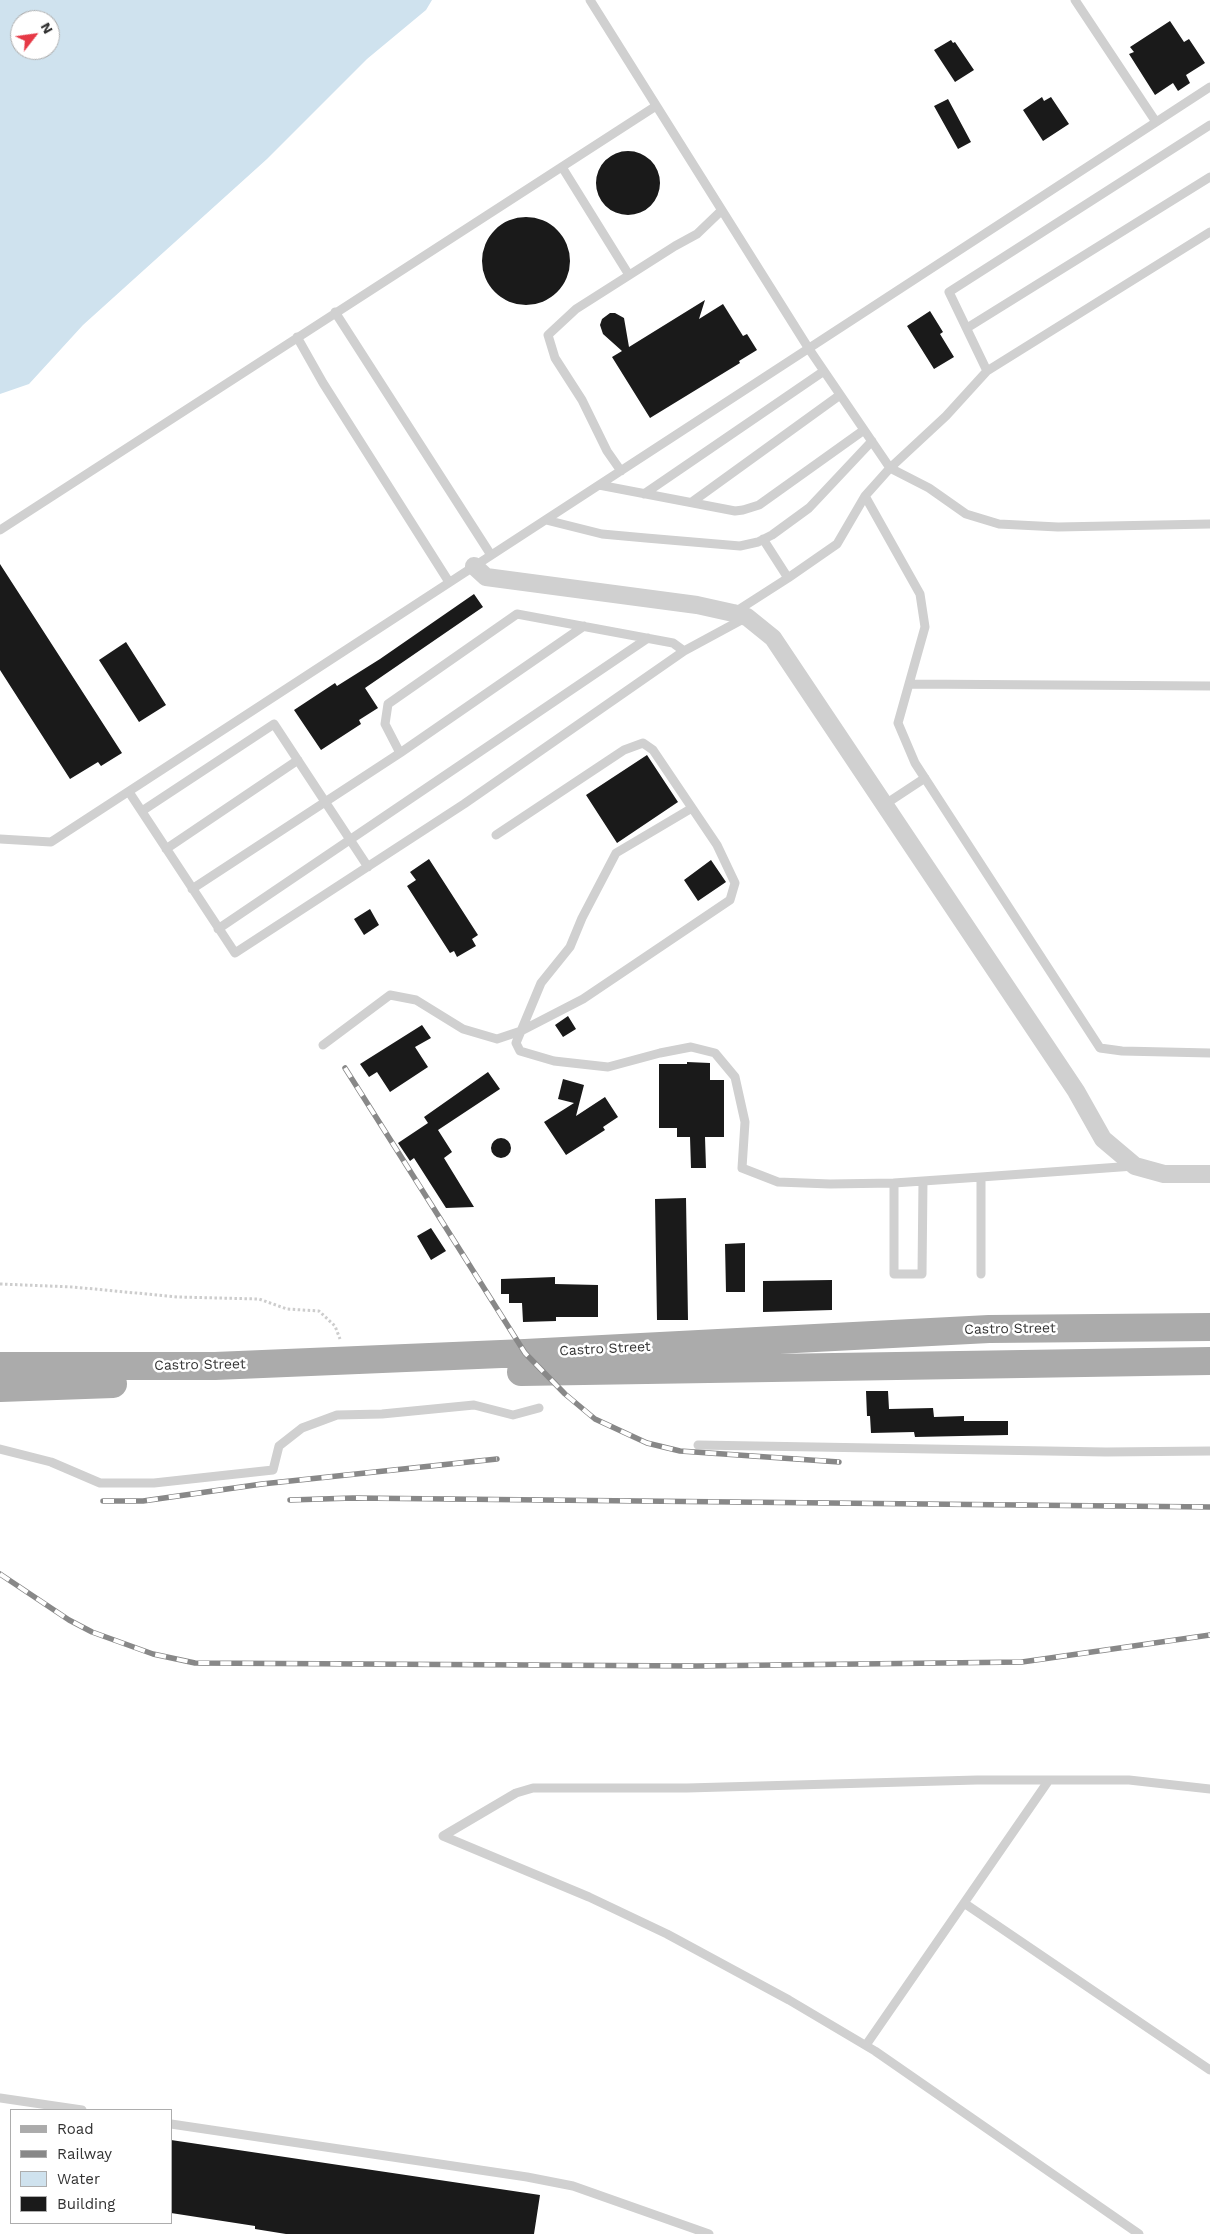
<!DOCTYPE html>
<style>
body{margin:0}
#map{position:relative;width:1210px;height:2234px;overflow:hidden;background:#fff;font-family:"Work Sans",sans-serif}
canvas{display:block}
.legend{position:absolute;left:10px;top:2109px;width:162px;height:115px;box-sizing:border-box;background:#fff;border:1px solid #adadad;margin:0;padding:6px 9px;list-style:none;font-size:15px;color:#333}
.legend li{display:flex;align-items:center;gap:10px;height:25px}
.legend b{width:25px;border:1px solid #adadad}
.north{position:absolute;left:10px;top:10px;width:50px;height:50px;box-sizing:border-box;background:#fff;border:1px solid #adadad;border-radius:50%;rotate:60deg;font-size:14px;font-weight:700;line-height:20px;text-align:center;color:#333}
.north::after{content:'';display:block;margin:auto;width:18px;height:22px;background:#e63946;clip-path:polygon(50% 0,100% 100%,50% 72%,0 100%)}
</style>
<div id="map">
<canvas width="1210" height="2234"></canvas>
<ul class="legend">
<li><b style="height:6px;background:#ababab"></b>Road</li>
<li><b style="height:6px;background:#888"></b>Railway</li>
<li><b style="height:14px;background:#cfe2ee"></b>Water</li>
<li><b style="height:14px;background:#1a1a1a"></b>Building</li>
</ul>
<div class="north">N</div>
</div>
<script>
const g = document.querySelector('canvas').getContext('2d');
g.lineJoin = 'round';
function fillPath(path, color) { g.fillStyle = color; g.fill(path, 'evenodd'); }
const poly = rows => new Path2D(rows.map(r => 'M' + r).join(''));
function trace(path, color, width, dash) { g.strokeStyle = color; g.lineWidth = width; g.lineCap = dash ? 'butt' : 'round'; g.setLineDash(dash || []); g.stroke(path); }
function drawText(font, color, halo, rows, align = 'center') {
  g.font = font + ' "Work Sans",sans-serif'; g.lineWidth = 5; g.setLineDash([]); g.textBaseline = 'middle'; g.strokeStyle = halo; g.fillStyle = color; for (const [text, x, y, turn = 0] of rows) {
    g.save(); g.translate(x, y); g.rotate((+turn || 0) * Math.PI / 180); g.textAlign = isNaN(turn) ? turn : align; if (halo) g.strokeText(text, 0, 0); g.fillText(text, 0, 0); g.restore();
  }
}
const water = poly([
 [0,0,432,0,426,10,367,59,267,159,83,325,29,384,0,394],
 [20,20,50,20,50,50,20,50]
]);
const building = poly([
 [1170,21,1184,42,1189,39,1205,63,1186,75,1190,83,1178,91,1173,83,1155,95,1129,54,1134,52,1130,47],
 [951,40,953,43,955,42,974,70,955,82,934,50],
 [1042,97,1044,101,1051,97,1069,124,1043,141,1023,110],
 [948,99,971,142,958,149,934,106],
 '596 183a32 32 0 1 1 64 0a32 32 0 1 1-64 0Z',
 '482 261a44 44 0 1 1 88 0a44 44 0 1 1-88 0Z',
 [705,300,699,319,723,304,743,336,747,334,757,350,739,361,740,363,650,418,612,357,622,351,603,334,600,325,602,319,610,313,615,313,624,318,629,347],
 [930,311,943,332,940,334,954,357,934,369,907,326],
 [0,564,122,753,101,766,98,762,70,779,0,670],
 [474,594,483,607,365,688,378,708,359,720,361,724,321,750,294,710,335,683,337,686,380,659],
 [126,642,166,705,139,722,99,660],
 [647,755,678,802,617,843,586,795],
 [429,859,478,935,472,939,476,946,457,957,454,951,450,953,407,886,416,880,410,872],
 [711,860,726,882,698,901,684,880],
 [370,909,379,925,364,935,354,919],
 [568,1016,576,1029,563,1037,555,1025],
 [422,1025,431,1038,415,1047,428,1067,390,1092,377,1072,369,1077,360,1064],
 [687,1062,710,1063,710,1080,724,1080,724,1137,705,1137,706,1168,691,1168,690,1137,677,1137,677,1128,659,1128,659,1064,687,1064],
 [488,1072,500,1089,438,1130,452,1152,444,1158,474,1207,446,1208,414,1158,410,1161,398,1143,428,1123,424,1117],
 [563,1079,584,1085,576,1116,605,1097,618,1117,603,1127,605,1130,566,1155,544,1122,574,1103,558,1099],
 '491 1148a10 10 0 1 1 20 0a10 10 0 1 1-20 0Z',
 [686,1198,688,1320,657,1320,655,1199],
 [431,1228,446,1251,431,1260,417,1236],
 [745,1243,745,1292,726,1292,725,1244],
 [555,1277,555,1284,598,1285,598,1317,556,1317,556,1321,523,1322,522,1303,509,1303,509,1294,501,1294,501,1279],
 [832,1280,832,1310,763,1312,763,1281],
 [866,1391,888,1391,889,1409,933,1408,934,1417,964,1416,964,1421,1008,1421,1008,1435,915,1437,914,1432,871,1433,870,1416,867,1416],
 [171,2140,540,2195,534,2234,286,2234,255,2229,255,2226,171,2213]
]);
const path = poly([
 [0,1284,73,1287,178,1297,259,1299,287,1309,319,1311,335,1326,340,1339]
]);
const lane = poly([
 [590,0,809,349,890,468,865,496,920,594,925,627,898,723,915,763,1100,1048,1122,1051,1210,1053],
 [1075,0,1156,122],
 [1210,125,949,292,987,371,946,416,890,468,929,488,966,514,999,524,1058,527,1210,524],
 [562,167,629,275],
 [335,312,491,555],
 [967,328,1210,177],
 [297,337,323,383,449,582],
 [987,371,1210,232],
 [621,471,607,451,582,400,555,358,548,335,576,309,675,246,697,234,722,210],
 [599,485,735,511,743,510,759,505,864,430],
 [644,494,824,371],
 [692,502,840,395],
 [546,520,602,534,646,538,740,546,758,542,772,535,809,508,872,441],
 [0,530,656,106],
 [788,578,837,544,865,496],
 [735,612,788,578,763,539],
 [684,651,745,618],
 [909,684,1210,686],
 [400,753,584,626],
 [129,792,235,953,464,804,684,651,673,643,517,614,388,704,385,724,400,753,192,889],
 [884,805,925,778],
 [142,811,274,724,368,867],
 [496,835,624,750,643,743,653,750,717,845,735,883,730,900,583,999,521,1031,516,1043,520,1051,554,1061,608,1067,660,1053,691,1047,715,1053,735,1077,745,1122,742,1168,778,1182,830,1184,894,1183],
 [0,839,51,842,1210,87],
 [166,849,298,760],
 [218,929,648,638],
 [323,1045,390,995,416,1000,463,1029,497,1039,521,1031,541,983,570,947,582,918,616,853,692,808],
 [981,1177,981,1274],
 [923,1181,922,1274,894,1274,894,1183,981,1177,1134,1166],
 [698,1445,1106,1452,1210,1451],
 [0,1449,51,1462,100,1483,154,1483,273,1470,279,1446,302,1428,337,1415,382,1414,474,1405,513,1415,539,1408],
 [443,1836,589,1897,667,1934,789,2000,875,2051,1139,2234],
 [443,1836,516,1793,533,1788,687,1788,977,1780,1129,1780,1210,1789],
 [964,1903,1210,2070],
 [866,2045,1049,1780],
 [0,2098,82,2110],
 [171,2124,527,2177,573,2186,709,2234]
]);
const street = poly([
 [474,566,486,577,697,605,733,613,747,617,773,638,1076,1091,1103,1139,1135,1166,1164,1174,1210,1174]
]);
const primary = poly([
 [0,1366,215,1366,525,1353,989,1329,1210,1327],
 [521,1372,1210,1361],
 [0,1388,113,1384]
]);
const rail = poly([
 [345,1068,525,1353,565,1394,595,1419,647,1443,680,1451,839,1462],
 [290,1500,353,1498,1210,1507],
 [103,1501,143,1501,262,1484,497,1459],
 [0,1574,69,1620,92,1632,153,1654,195,1663,696,1666,1022,1662,1210,1635]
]);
const streetNames = [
 ["Castro Street",1010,1329,-1],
 ["Castro Street",605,1349,-3],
 ["Castro Street",200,1365,-1]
];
fillPath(water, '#cfe2ee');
fillPath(building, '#1a1a1a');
trace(path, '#cdcdcd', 3, [2.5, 2.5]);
trace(lane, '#d0d0d0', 9);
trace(street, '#d0d0d0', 18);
trace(primary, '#ababab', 28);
trace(rail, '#888', 5.5);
trace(rail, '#fff', 4, [11]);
drawText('14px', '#333', '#fff', streetNames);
</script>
